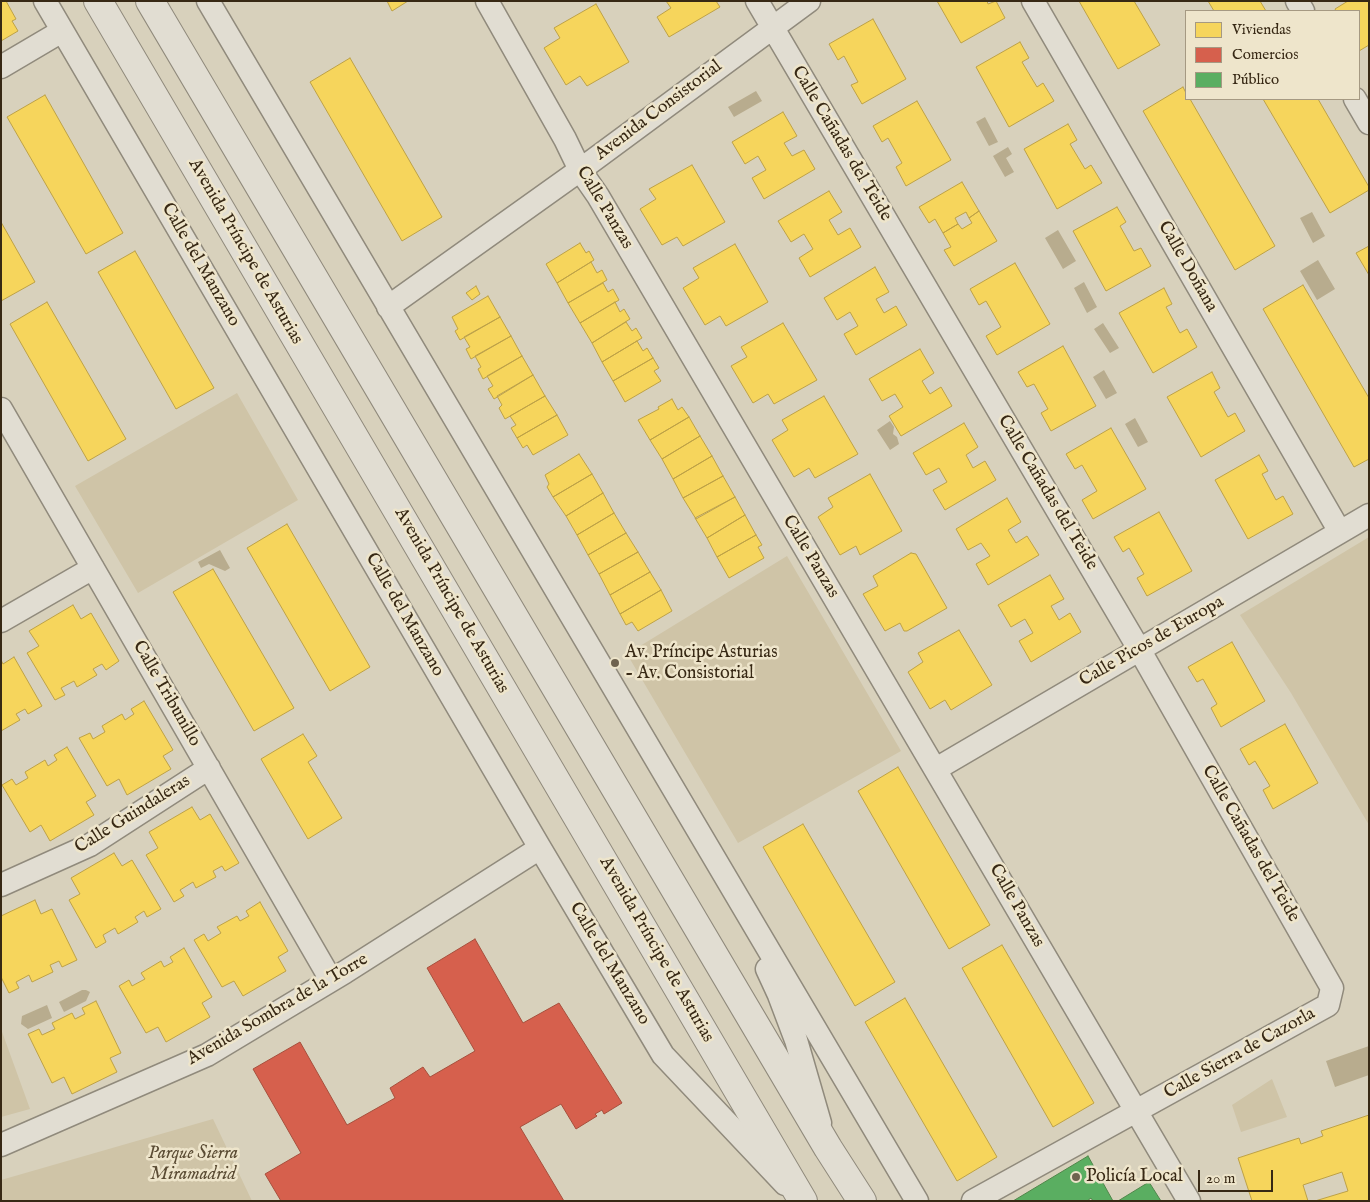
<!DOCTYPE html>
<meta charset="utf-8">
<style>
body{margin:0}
#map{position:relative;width:1370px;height:1202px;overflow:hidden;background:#d8d1bc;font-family:"IM FELL English",serif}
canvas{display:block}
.frame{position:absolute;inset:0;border:2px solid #372814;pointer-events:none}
.legend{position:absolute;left:1185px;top:10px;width:175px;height:90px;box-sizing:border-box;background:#eee5cb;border:1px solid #a59982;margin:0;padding:6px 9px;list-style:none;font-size:15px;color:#372814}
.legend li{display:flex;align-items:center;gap:10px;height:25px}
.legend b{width:25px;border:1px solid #a59982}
.scale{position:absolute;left:1198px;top:1170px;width:75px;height:22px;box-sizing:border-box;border:2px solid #372814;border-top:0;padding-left:6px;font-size:15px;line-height:18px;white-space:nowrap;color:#372814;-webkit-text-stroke:4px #eee5cb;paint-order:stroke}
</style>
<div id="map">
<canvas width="1370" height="1202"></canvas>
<div class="frame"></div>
<ul class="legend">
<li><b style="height:14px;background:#f6d55c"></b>Viviendas</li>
<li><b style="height:14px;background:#d6604d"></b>Comercios</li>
<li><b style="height:14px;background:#5aae61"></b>Público</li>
</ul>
<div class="scale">20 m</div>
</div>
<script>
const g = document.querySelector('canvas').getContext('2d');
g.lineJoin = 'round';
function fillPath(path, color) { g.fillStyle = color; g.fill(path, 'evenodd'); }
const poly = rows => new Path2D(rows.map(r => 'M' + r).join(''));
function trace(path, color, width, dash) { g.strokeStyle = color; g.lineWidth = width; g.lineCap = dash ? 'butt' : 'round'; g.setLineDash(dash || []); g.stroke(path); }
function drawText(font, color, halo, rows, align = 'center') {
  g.font = font + ' "IM FELL English",serif'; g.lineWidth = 5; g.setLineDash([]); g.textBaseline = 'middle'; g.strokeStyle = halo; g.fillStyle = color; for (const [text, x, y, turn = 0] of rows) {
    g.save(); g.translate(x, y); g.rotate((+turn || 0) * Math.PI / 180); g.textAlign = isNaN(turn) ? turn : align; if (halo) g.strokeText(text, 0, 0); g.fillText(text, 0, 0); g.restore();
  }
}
const green = poly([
 [237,393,298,500,138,593,75,486],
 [1369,537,1369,825,1291,693,1240,615],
 [787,556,901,751,738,843,627,654],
 [1,1029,30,1109,1,1117],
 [1272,1079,1287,1117,1241,1132,1232,1105],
 [213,1119,252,1201,1,1201,1,1180]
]);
const water = poly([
 [756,91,762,101,734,117,728,107],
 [985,117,998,142,989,146,976,122],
 [1008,147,1012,154,1006,158,1014,172,1005,177,993,156],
 [1312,212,1325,236,1313,243,1300,218],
 [1058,230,1076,261,1063,269,1045,238],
 [1318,260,1335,289,1317,300,1300,271],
 [1084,282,1097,307,1087,313,1074,288],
 [1103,323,1119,348,1110,353,1094,329],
 [1104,370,1117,393,1106,399,1093,377],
 [1135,418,1148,442,1138,447,1125,424],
 [890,421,894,427,893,434,897,437,899,444,890,450,877,430],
 [220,550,230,568,225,571,209,564,201,568,198,562],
 [82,990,86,990,90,992,86,1001,64,1012,59,1002],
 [47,1005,52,1018,28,1029,21,1024,22,1016],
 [1369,1046,1369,1075,1335,1087,1326,1061]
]);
const homes = poly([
 [1,1,6,1,16,19,12,21,18,31,1,41,1,1],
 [387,1,408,1,392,11,387,1],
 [666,1,716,1,720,7,669,37,657,17,671,8,666,1],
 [937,1,987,1,988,4,996,1,1005,18,961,43,937,1],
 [1079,1,1134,1,1160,45,1118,69,1079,1],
 [1208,1,1260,1,1266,11,1214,11,1208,1],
 [1348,1,1369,1,1369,45,1359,51,1359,11,1336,11,1335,9,1348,1],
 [596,4,629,62,587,86,580,76,566,85,544,48,560,38,554,28,596,4],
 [873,19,906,79,862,104,851,85,858,82,844,56,838,60,829,44,873,19],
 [1020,42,1029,58,1022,62,1037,87,1043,83,1054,101,1009,127,976,67,1020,42],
 [350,58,442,217,402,241,310,82,350,58],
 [1183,87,1186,93,1186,99,1190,99,1275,246,1235,270,1143,111,1183,87],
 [45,95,123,233,86,254,7,117,45,95],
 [1263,99,1318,99,1369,187,1369,190,1330,213,1263,99],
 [917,101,951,160,906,186,896,167,902,163,888,138,882,142,873,126,917,101],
 [783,112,797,136,784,143,792,156,804,150,815,169,764,199,752,178,766,170,758,156,745,164,732,142,783,112],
 [1068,124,1077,140,1070,144,1085,169,1091,165,1102,183,1057,209,1024,149,1068,124],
 [692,165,725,222,683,246,677,237,662,245,640,209,656,199,649,189,692,165],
 [962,182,979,211,969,218,966,212,955,218,958,224,943,233,935,219,929,223,919,207,962,182],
 [829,191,842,212,829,220,838,235,850,228,861,247,810,277,799,258,813,249,804,234,791,242,778,221,829,191],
 [1117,207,1126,222,1120,226,1134,251,1141,248,1151,266,1106,291,1073,231,1117,207],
 [979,211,997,241,954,266,944,250,951,247,943,233,958,224,962,229,972,223,969,218,979,211],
 [1,222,35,282,1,301,1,222],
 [580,243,586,253,589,251,594,260,557,283,546,264,580,243],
 [735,244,768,302,726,326,720,316,705,325,683,288,699,278,693,268,735,244],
 [1369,246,1369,275,1356,253,1369,246],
 [135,251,214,388,176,409,98,272,135,251],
 [591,262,597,273,602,270,607,280,568,303,557,283,591,262],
 [1015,263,1050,324,997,355,986,336,1001,327,986,301,979,305,970,289,1015,263],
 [875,267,889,292,876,299,884,313,896,306,907,325,856,355,844,334,858,326,850,312,837,320,824,298,875,267],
 [603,283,608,292,613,289,619,300,580,323,568,303,603,283],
 [1303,285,1369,398,1369,459,1354,467,1263,309,1303,285],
 [476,286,480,294,472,300,466,293,476,286],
 [1164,288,1172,304,1166,307,1180,333,1187,329,1197,347,1153,373,1119,313,1164,288],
 [488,296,500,317,460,340,455,331,458,329,452,317,488,296],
 [47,302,126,439,88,461,10,324,47,302],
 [615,302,620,312,624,309,630,319,592,343,580,323,615,302],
 [500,317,511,336,471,359,466,349,470,347,464,337,500,317],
 [626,322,632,331,636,328,642,338,602,362,592,343,626,322],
 [783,323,817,380,774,404,768,394,753,403,731,366,747,357,741,347,783,323],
 [511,336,522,356,483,379,478,369,481,367,475,356,511,336],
 [637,341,643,351,647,348,653,358,613,381,602,362,637,341],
 [1063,346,1096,406,1051,431,1041,413,1048,409,1034,384,1027,387,1018,372,1063,346],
 [920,349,934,373,922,381,930,394,941,387,952,406,901,436,889,416,903,407,895,394,882,401,869,379,920,349],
 [522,356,533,375,494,399,488,389,493,386,487,376,522,356],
 [653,358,659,368,654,371,661,381,625,402,613,381,653,358],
 [1212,372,1220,388,1214,392,1228,417,1235,413,1245,431,1201,457,1167,397,1212,372],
 [533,375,545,396,505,419,499,408,502,405,497,396,533,375],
 [545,396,557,415,517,438,511,428,516,425,510,416,545,396],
 [824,396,858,454,815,478,809,468,794,477,772,440,788,430,782,420,824,396],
 [672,399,678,410,682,407,689,417,650,440,638,420,659,409,658,407,672,399],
 [557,415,568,435,533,455,527,445,523,448,517,438,557,415],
 [689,417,700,436,662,459,650,440,689,417],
 [964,423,978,447,966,455,973,468,985,461,996,480,945,510,933,490,947,482,939,468,926,475,913,453,964,423],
 [1111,428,1146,489,1093,519,1082,500,1097,491,1082,465,1075,469,1066,454,1111,428],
 [700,436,712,456,673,479,662,459,700,436],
 [579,454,592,474,553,497,547,487,549,484,545,475,579,454],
 [1259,455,1268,471,1262,474,1276,500,1283,496,1293,514,1248,539,1215,480,1259,455],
 [712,456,723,476,683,498,673,479,712,456],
 [592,474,603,493,566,516,553,497,592,474],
 [870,474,902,531,860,555,856,546,840,555,818,517,833,507,828,498,870,474],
 [723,476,735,497,696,519,683,498,723,476],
 [603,493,614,513,577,535,566,516,603,493],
 [735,497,745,515,707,538,695,518,735,497],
 [1007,498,1021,522,1008,530,1016,543,1027,536,1039,555,988,585,976,564,990,556,981,543,968,550,956,529,1007,498],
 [1159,512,1192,571,1147,596,1137,578,1144,574,1129,548,1123,552,1114,537,1159,512],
 [614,513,626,533,588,555,577,535,614,513],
 [745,515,756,535,717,557,707,538,745,515],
 [287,524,370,667,330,691,247,548,287,524],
 [626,533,638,552,599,574,588,555,626,533],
 [756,535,762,545,758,547,764,558,729,578,717,557,756,535],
 [638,552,650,572,610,595,599,574,638,552],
 [911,553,916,554,947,608,907,631,904,631,900,623,885,631,863,594,878,586,873,576,911,553],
 [213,569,294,708,254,731,173,592,213,569],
 [650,572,661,590,620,614,610,595,650,572],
 [1050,575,1064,599,1051,606,1059,620,1070,613,1081,632,1031,662,1019,641,1033,633,1025,619,1011,627,998,605,1050,575],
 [661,590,672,611,638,631,632,622,626,625,620,614,661,590],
 [73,605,81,619,91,613,119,661,106,670,102,664,93,669,97,675,77,687,74,681,61,688,65,695,55,700,27,653,39,646,29,631,73,605],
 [959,630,992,685,951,710,945,700,930,709,908,672,923,662,918,653,959,630],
 [1232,642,1265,701,1221,727,1211,708,1217,704,1203,679,1197,682,1188,667,1232,642],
 [14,657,42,706,28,714,25,709,16,714,20,720,1,731,1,660,3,664,14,657],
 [144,701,173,750,163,756,171,769,127,795,119,779,107,786,79,738,90,733,93,739,105,732,102,726,122,714,125,720,134,714,131,709,144,701],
 [1285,724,1318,783,1273,809,1263,790,1270,786,1255,761,1249,765,1240,749,1285,724],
 [303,734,317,756,308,762,342,818,308,839,261,759,303,734],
 [67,747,96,796,86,802,94,815,50,841,41,825,30,832,2,785,12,779,16,785,28,778,25,772,45,760,48,766,57,760,54,755,67,747],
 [898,767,990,925,949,949,858,791,898,767],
 [192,807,200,820,210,814,239,863,225,871,222,866,213,871,216,877,196,888,193,882,180,890,184,896,174,902,146,855,158,848,149,832,192,807],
 [803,824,895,982,855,1006,763,847,803,824],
 [114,853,122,866,132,860,161,909,147,917,144,911,135,917,138,922,118,934,115,928,103,935,106,942,96,948,69,900,80,894,71,878,114,853],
 [35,900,41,914,52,909,77,960,62,967,59,961,50,965,53,972,32,982,29,975,16,982,19,988,9,993,1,977,1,916,35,900],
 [260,902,288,951,278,957,286,971,243,996,234,981,222,987,194,940,204,934,208,941,221,933,217,927,237,916,240,921,249,916,246,911,260,902],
 [1002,945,1094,1103,1053,1127,962,968,1002,945],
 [184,948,212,997,202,1003,210,1017,166,1042,158,1027,146,1033,119,986,129,980,132,986,145,979,141,973,161,961,164,967,173,962,170,957,184,948],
 [905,998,997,1157,957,1181,865,1022,905,998],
 [96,1001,121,1053,110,1058,117,1072,72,1094,64,1077,52,1083,28,1034,39,1029,42,1035,55,1029,52,1023,72,1013,75,1019,85,1014,82,1008,96,1001],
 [1369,1115,1369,1201,1315,1201,1348,1191,1342,1172,1303,1185,1308,1201,1252,1201,1238,1158,1299,1138,1301,1144,1323,1136,1321,1131,1369,1115]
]);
const shops = poly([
 [475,939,523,1023,559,1003,622,1103,604,1114,602,1110,595,1114,597,1116,576,1129,561,1104,520,1127,564,1201,281,1201,265,1174,301,1153,253,1069,300,1042,347,1125,395,1098,390,1088,423,1067,430,1077,475,1051,427,968,475,939]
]);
const public = poly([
 [1088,1156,1113,1201,1093,1201,1091,1198,1087,1201,1013,1201,1088,1156],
 [1149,1182,1161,1201,1118,1201,1149,1182]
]);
const minor = poly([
 [45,1,540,848,663,1055,785,1184],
 [208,1,917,1201],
 [487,1,565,139,580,170,598,196,1189,1201],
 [757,1,1139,649,1332,988,1328,1005,973,1201],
 [1033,1,1340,532],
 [1297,1,1303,11],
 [1,67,62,31],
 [1355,99,1369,123],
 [388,307,580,170,809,1],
 [1,409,331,980],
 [1,621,93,568],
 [936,769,1369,515],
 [1,885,90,845,209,768],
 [767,969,779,995,796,1040,820,1123],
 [1,1145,207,1055,345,972,540,848]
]);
const tertiary = poly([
 [98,1,803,1201],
 [150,1,828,1148,862,1201]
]);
const markers = [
 [615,663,5,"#6f634f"],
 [1076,1177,5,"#6f634f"]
];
const streetNames = [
 ["Avenida Consistorial",659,111,-37],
 ["Calle Cañadas del Teide",841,144,59],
 ["Calle Panzas",604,208,59],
 ["Avenida Príncipe de Asturias",245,252,60],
 ["Calle del Manzano",200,265,60],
 ["Calle Doñana",1187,267,60],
 ["Calle Cañadas del Teide",1047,493,59],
 ["Calle Panzas",810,557,59],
 ["Avenida Príncipe de Asturias",451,601,60],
 ["Calle del Manzano",404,615,60],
 ["Calle Picos de Europa",1152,642,-30],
 ["Calle Tribunillo",166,694,60],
 ["Calle Guindaleras",133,815,-32],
 ["Calle Cañadas del Teide",1250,844,60],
 ["Calle Panzas",1016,906,60],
 ["Avenida Príncipe de Asturias",656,950,60],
 ["Calle del Manzano",609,964,59],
 ["Avenida Sombra de la Torre",278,1010,-30],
 ["Calle Sierra de Cazorla",1240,1054,-29]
];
const poiNames = [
 ["Av. Príncipe Asturias",625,653],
 ["- Av. Consistorial",625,674],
 ["Policía Local",1086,1177]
];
const parkNames = [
 ["Parque Sierra",193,1154],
 ["Miramadrid",193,1175]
];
fillPath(green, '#cfc4a7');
fillPath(water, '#b8ac8e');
fillPath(homes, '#f6d55c');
trace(homes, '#bda146', 1);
fillPath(shops, '#d6604d');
trace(shops, '#a64f3c', 1);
fillPath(public, '#5aae61');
trace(public, '#50864a', 1);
trace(minor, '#908a7c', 25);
trace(tertiary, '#908a7c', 30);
trace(minor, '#e1ddd2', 22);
trace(tertiary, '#e1ddd2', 28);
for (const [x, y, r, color] of markers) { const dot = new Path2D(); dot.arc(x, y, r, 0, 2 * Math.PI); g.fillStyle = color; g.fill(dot); trace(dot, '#eee5cb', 2); }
drawText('18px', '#372814', '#eee5cb', streetNames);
drawText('18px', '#372814', '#eee5cb', poiNames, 'left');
drawText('italic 18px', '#5b4c34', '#eee5cb', parkNames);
</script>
